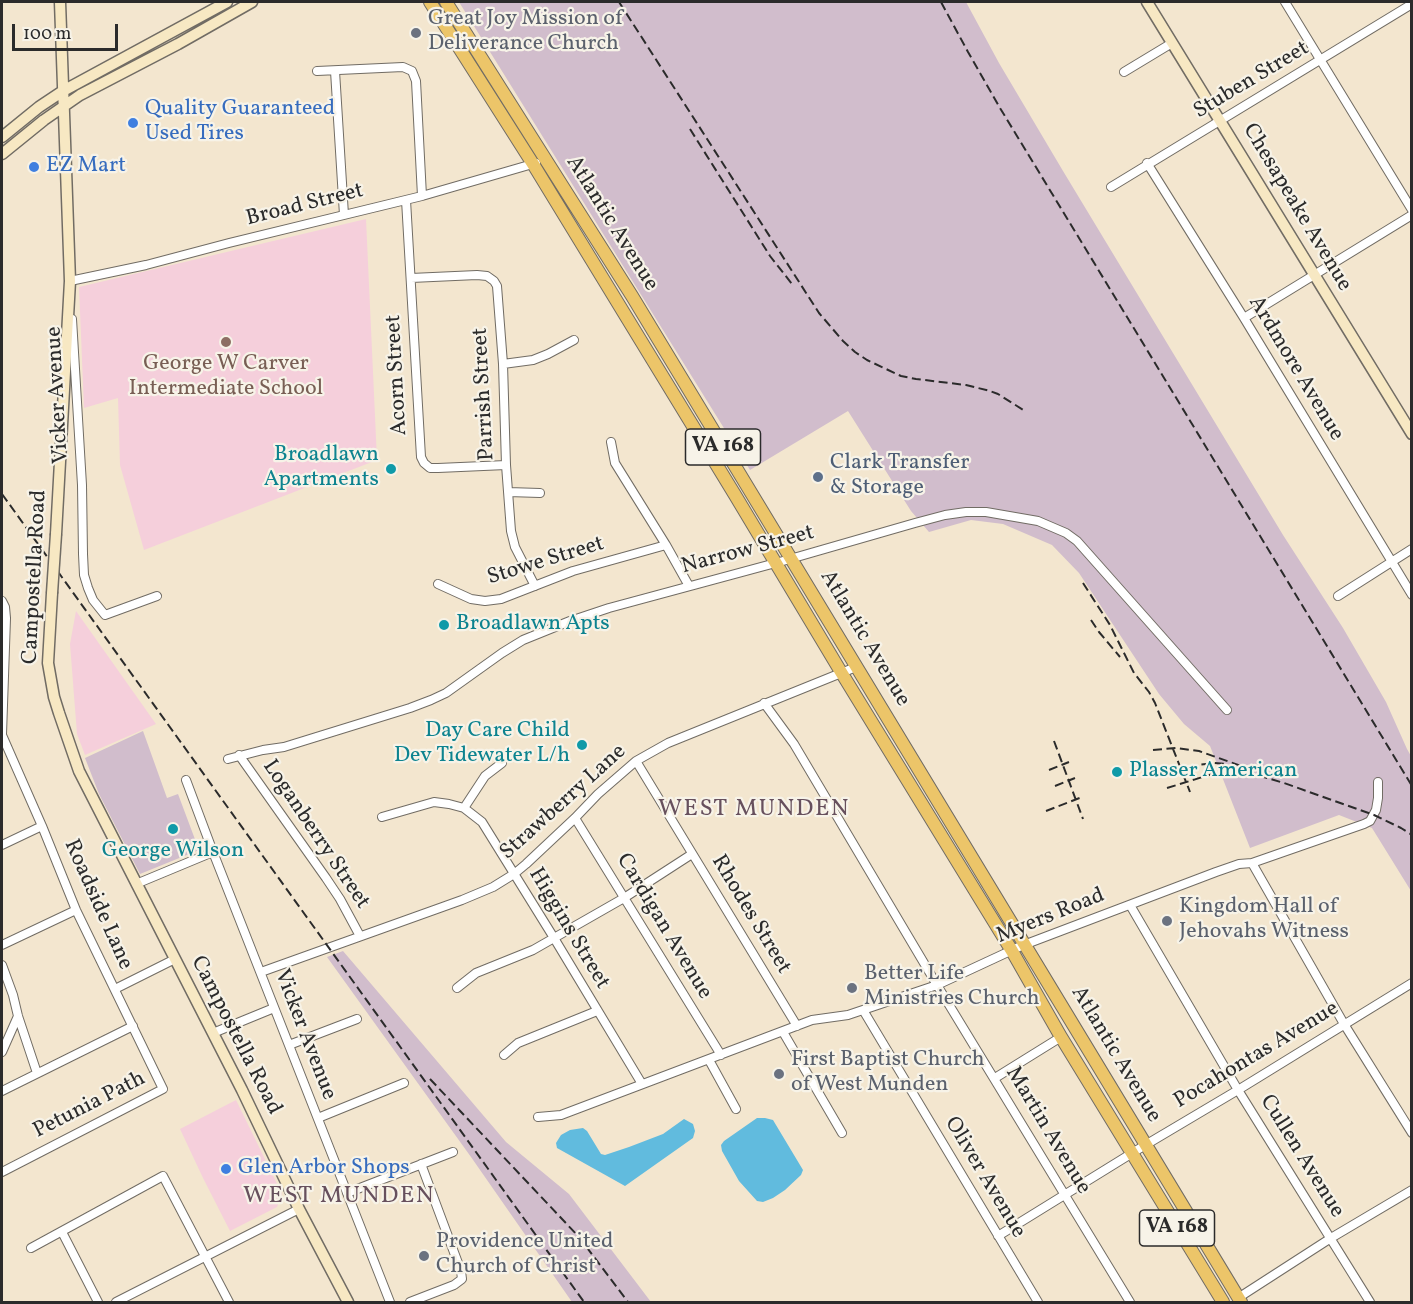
<!DOCTYPE html>
<style>
body{margin:0}
#map{position:relative;width:1413px;height:1304px;overflow:hidden;background:#f3e6cf;font-family:Vollkorn,serif}
canvas{display:block}
.frame{position:absolute;inset:0;border:3px solid #2b2b2b;pointer-events:none}
.scale{position:absolute;left:12px;top:24px;width:106px;height:27px;box-sizing:border-box;border:3px solid #2b2b2b;border-top:0;padding-left:8px;font-size:18px;line-height:21px;white-space:nowrap;color:#2b2b2b;-webkit-text-stroke:4px #f7f3e8;paint-order:stroke}
</style>
<div id="map">
<canvas width="1413" height="1304"></canvas>
<div class="frame"></div>
<div class="scale">100 m</div>
</div>
<script>
const g = document.querySelector('canvas').getContext('2d');
g.lineJoin = 'round';
function fillPath(path, color) { g.fillStyle = color; g.fill(path, 'evenodd'); }
const poly = rows => new Path2D(rows.map(r => 'M' + r).join(''));
function trace(path, color, width, dash) { g.strokeStyle = color; g.lineWidth = width; g.lineCap = dash ? 'butt' : 'round'; g.setLineDash(dash || []); g.stroke(path); }
function drawText(font, color, halo, rows, align = 'center') {
  g.font = font + ' Vollkorn,serif'; g.lineWidth = 4.5; g.setLineDash([]); g.textBaseline = 'middle'; g.strokeStyle = halo; g.fillStyle = color; for (const [text, x, y, turn = 0] of rows) {
    g.save(); g.translate(x, y); g.rotate((+turn || 0) * Math.PI / 180); g.textAlign = isNaN(turn) ? turn : align; if (halo) g.strokeText(text, 0, 0); g.fillText(text, 0, 0); g.restore();
  }
}
const built = poly([
 [366,219,377,460,144,550,120,465,118,398,84,408,79,287],
 [76,611,156,724,85,755,77,734,70,644],
 [236,1100,282,1194,277,1207,230,1231,203,1178,180,1129]
]);
const industrial = poly([
 [459,2,966,2,999,63,1063,171,1283,535,1343,628,1386,702,1407,749,1411,756,1411,891,1372,828,1339,815,1250,848,1210,746,1184,724,1159,694,1079,573,1052,545,1003,524,971,520,929,532,911,511,848,411,750,470],
 [143,731,167,798,178,794,199,850,140,874,99,794,85,758],
 [343,951,506,1142,569,1194,651,1302,572,1302,471,1157,327,957]
]);
const water = poly([
 [757,1118,765,1118,773,1120,803,1170,801,1175,785,1190,773,1198,763,1202,757,1201,739,1181,722,1151,721,1145,724,1141],
 [684,1119,693,1124,695,1131,693,1138,625,1186,557,1148,556,1143,561,1135,570,1130,583,1128,587,1131,601,1154,605,1155,629,1147,663,1134]
]);
const street = poly([
 [1285,2,1412,210],
 [317,71,403,67,412,71,416,81,422,196],
 [335,71,344,215],
 [1124,72,1172,43],
 [1147,163,1244,318,1412,595],
 [1111,187,1412,4],
 [406,200,421,457,424,463,430,468,438,468,506,465],
 [411,278,477,275,487,276,494,281,497,286,503,364,506,465,511,531,515,547,535,586],
 [70,283,70,281,146,265,229,243,422,196,536,163],
 [1244,318,1412,215],
 [72,319,82,485,83,554,84,575,88,588,93,600,105,615,157,596],
 [503,364,533,360,548,354,574,340],
 [611,442,615,463,666,545,689,586],
 [508,492,540,493],
 [438,584,471,599,485,601,501,599,573,571,666,545],
 [1338,596,1412,549],
 [2,601,5,607,6,618,2,734],
 [764,703,794,744,937,985,1130,1302],
 [2,735,42,826,76,910,163,1089,2,1172],
 [239,755,326,878,340,899,360,936],
 [228,759,263,750,284,747,410,708,431,700,446,693,502,653,523,640,570,621,609,608,783,561,915,523,945,515,966,512,986,512,1038,521,1066,533,1077,541,1227,710],
 [636,761,797,1026],
 [186,780,213,852,390,1302],
 [464,808,485,776,502,763],
 [382,817,434,802,449,804,464,808,482,822,554,938,642,1084],
 [575,818,721,1055],
 [2,845,42,826],
 [1252,863,1344,1024,1412,1133],
 [136,884,213,852],
 [1130,905,1238,1090,1370,1302],
 [2,945,76,910],
 [2,965,13,995,18,1016,37,1073],
 [261,972,462,900,493,887,514,874,526,864,575,818,598,794,636,761,668,743,856,667],
 [457,988,476,973,533,950,624,898,692,854],
 [115,989,175,959],
 [863,1010,1038,1302],
 [783,1032,842,1133],
 [213,1033,274,1008],
 [289,1045,357,1019],
 [2,1052,18,1016],
 [504,1055,518,1043,597,1011],
 [709,1060,736,1109],
 [995,1078,1061,1037],
 [2,1091,133,1026],
 [538,1117,561,1115,812,1020,848,1015,937,985,1021,946,1216,872,1239,864,1252,863,1364,824,1370,821,1376,810,1378,798,1378,782],
 [318,1118,404,1083],
 [347,1193,453,1152],
 [62,1232,98,1302],
 [998,1236,1142,1147,1238,1090,1412,983],
 [31,1248,163,1176,229,1302],
 [1238,1298,1331,1238,1412,1190],
 [116,1302,299,1209],
 [410,1302,454,1285,462,1279,461,1271,421,1164]
]);
const secondary = poly([
 [1147,2,1412,434],
 [2,137,39,107,63,91,227,2],
 [2,154,44,120,80,95,178,44,252,2],
 [56,534,70,281,60,2],
 [52,593,48,663,54,697,59,713,79,771,242,1090,299,1209,348,1302]
]);
const primary = poly([
 [430,2,533,164,735,495,841,672,1012,951,1061,1037,1223,1302],
 [446,2,632,296,1241,1302]
]);
const rail = poly([
 [619,2,819,313,843,341,855,352,867,360,901,376,916,379,966,385,990,391,998,394,1025,411],
 [941,2,968,52,1000,108,1412,786],
 [690,129,770,256,792,284],
 [2,494,584,1302],
 [1083,583,1110,625,1134,673,1149,692,1155,703,1190,792],
 [1091,620,1099,632,1120,657],
 [1054,741,1083,819],
 [1153,750,1176,748,1199,751,1247,768],
 [1049,770,1069,762],
 [1163,777,1197,765,1214,763,1227,764],
 [1055,786,1075,778],
 [1167,788,1209,775,1226,771,1247,772,1284,783,1374,815,1401,828,1412,835],
 [1046,811,1082,797],
 [430,1079,579,1237,628,1302]
]);
const secondaryBridge = poly([
 [52,593,56,534]
]);
const markers = [
 [416,33,6,"#6b7280"],
 [133,123,6,"#3f7fe0"],
 [34,167,6,"#3f7fe0"],
 [226,342,6,"#8d6e63"],
 [391,469,6,"#0f9aa8"],
 [818,477,6,"#5c6f8a"],
 [444,625,6,"#0f9aa8"],
 [582,745,6,"#0f9aa8"],
 [1117,772,6,"#0f9aa8"],
 [173,829,6,"#0f9aa8"],
 [1167,921,6,"#6b7280"],
 [852,988,6,"#6b7280"],
 [779,1074,6,"#6b7280"],
 [226,1169,6,"#3f7fe0"],
 [424,1256,6,"#6b7280"]
];
const shields = [
 [723,447,75],
 [1177,1228,75]
];
const shieldNames = [
 ["VA 168",723,447],
 ["VA 168",1177,1228]
];
const worshipNames = [
 ["Great Joy Mission of",428,20],
 ["Deliverance Church",428,45],
 ["Kingdom Hall of",1179,908],
 ["Jehovahs Witness",1179,933],
 ["Better Life",864,975],
 ["Ministries Church",864,1000],
 ["First Baptist Church",791,1061],
 ["of West Munden",791,1086],
 ["Providence United",436,1243],
 ["Church of Christ",436,1268]
];
const streetNames = [
 ["Stuben Street",1252,81,-31],
 ["Broad Street",305,206,-14],
 ["Chesapeake Avenue",1296,208,59],
 ["Atlantic Avenue",611,224,58],
 ["Ardmore Avenue",1295,369,59],
 ["Acorn Street",398,375,-93],
 ["Parrish Street",485,394,-93],
 ["Vicker Avenue",59,395,-93],
 ["Narrow Street",748,551,-15],
 ["Stowe Street",546,562,-17],
 ["Campostella Road",36,577,-87],
 ["Atlantic Avenue",864,639,59],
 ["Strawberry Lane",564,803,-42],
 ["Loganberry Street",315,835,56],
 ["Roadside Lane",97,905,66],
 ["Rhodes Street",750,915,59],
 ["Myers Road",1051,917,-22],
 ["Cardigan Avenue",663,927,59],
 ["Higgins Street",568,929,59],
 ["Vicker Avenue",304,1035,69],
 ["Campostella Road",235,1036,63],
 ["Atlantic Avenue",1115,1055,59],
 ["Pocahontas Avenue",1257,1056,-31],
 ["Petunia Path",90,1106,-27],
 ["Martin Avenue",1047,1131,59],
 ["Cullen Avenue",1301,1157,58],
 ["Oliver Avenue",984,1178,59]
];
const shopNames = [
 ["Quality Guaranteed",145,110],
 ["Used Tires",145,135],
 ["EZ Mart",46,167],
 ["Glen Arbor Shops",238,1169]
];
const educationNames = [
 ["George W Carver",226,365],
 ["Intermediate School",226,390]
];
const cultureNames = [
 ["Broadlawn",379,456],
 ["Apartments",379,481],
 ["Broadlawn Apts",456,625,"left"],
 ["Day Care Child",570,732],
 ["Dev Tidewater L/h",570,757],
 ["Plasser American",1129,772,"left"],
 ["George Wilson",173,852,"center"]
];
const serviceNames = [
 ["Clark Transfer",830,464],
 ["& Storage",830,489]
];
const neighbourhoodNames = [
 ["WEST MUNDEN",754,811],
 ["WEST MUNDEN",339,1198]
];
fillPath(built, '#f5cfdb');
fillPath(industrial, '#d1bdcc');
fillPath(water, '#61bbde');
trace(street, '#716c64', 10);
trace(secondary, '#716c64', 13);
trace(primary, '#716c64', 14);
trace(street, '#fff', 8);
trace(secondary, '#f7e8c3', 10);
trace(primary, '#ecc569', 12);
trace(rail, '#2b2b2b', 2, [9, 4.5]);
trace(secondaryBridge, '#716c64', 13, []);
trace(secondaryBridge, '#f7e8c3', 10);
for (const [x, y, r, color] of markers) { const dot = new Path2D(); dot.arc(x, y, r, 0, 2 * Math.PI); g.fillStyle = color; g.fill(dot); trace(dot, '#f7f3e8', 2); }
for (const [x, y, w] of shields) { const box = new Path2D(); box.roundRect(x - w / 2, y - 18, w, 36, 4.5); g.fillStyle = '#f7f3e8'; g.fill(box); trace(box, '#2b2b2b', 1.5); }
drawText('bold 21px', '#2b2b2b', null, shieldNames);
drawText('22px', '#5b616d', '#f7f3e8', worshipNames, 'left');
drawText('22px', '#2b2b2b', '#f7f3e8', streetNames);
drawText('22px', '#366cbe', '#f7f3e8', shopNames, 'left');
drawText('22px', '#785e54', '#f7f3e8', educationNames);
drawText('22px', '#0d838f', '#f7f3e8', cultureNames, 'right');
drawText('22px', '#4e5e75', '#f7f3e8', serviceNames, 'left');
g.letterSpacing = '1.5px';
drawText('24px', '#67505d', '#f7f3e8', neighbourhoodNames);
g.letterSpacing = '0px';
</script>
